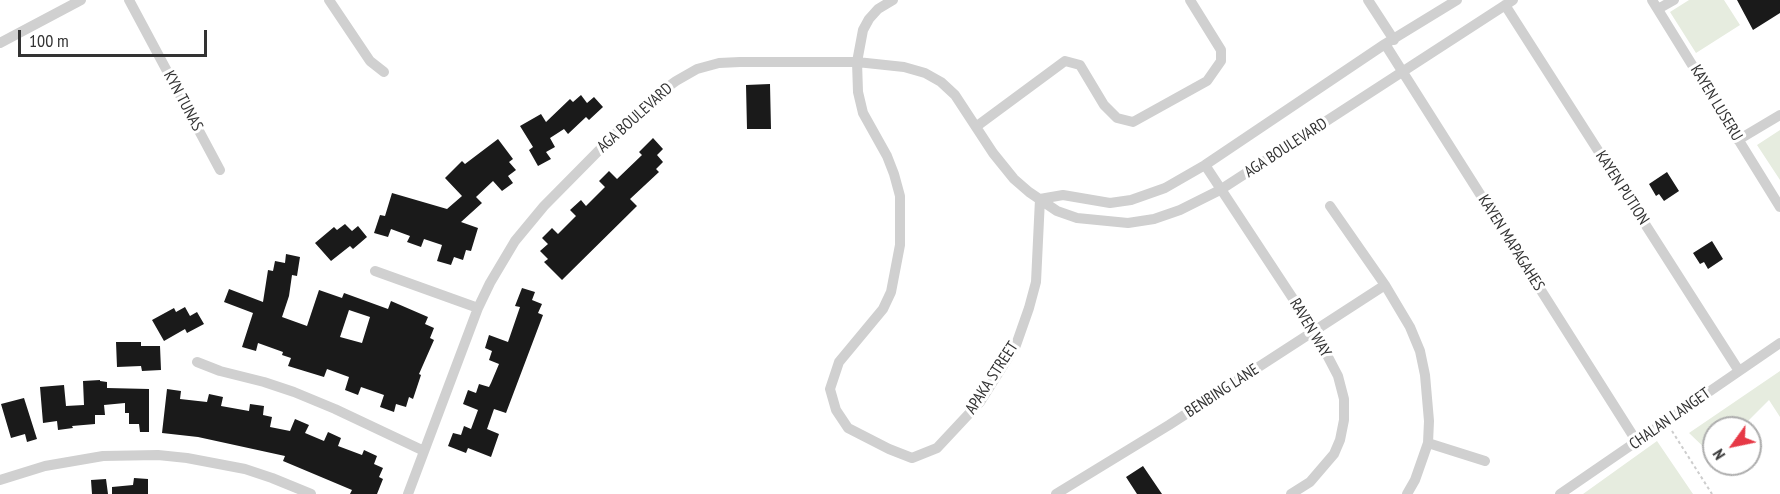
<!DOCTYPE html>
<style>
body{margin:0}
#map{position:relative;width:1780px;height:494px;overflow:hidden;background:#fff;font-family:"PT Sans Narrow",sans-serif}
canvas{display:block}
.north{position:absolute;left:1702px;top:416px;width:60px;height:60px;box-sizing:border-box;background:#fff;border:2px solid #adadad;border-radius:50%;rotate:237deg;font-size:16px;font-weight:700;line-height:24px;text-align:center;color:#333}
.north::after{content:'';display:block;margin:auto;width:21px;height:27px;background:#e63946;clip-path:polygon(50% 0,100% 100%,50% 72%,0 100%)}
.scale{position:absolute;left:18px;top:30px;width:189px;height:27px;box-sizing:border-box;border:3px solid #333;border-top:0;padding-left:8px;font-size:18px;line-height:21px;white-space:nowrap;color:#333;-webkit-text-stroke:4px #fff;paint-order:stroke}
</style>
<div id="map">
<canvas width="1780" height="494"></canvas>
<div class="north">N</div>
<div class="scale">100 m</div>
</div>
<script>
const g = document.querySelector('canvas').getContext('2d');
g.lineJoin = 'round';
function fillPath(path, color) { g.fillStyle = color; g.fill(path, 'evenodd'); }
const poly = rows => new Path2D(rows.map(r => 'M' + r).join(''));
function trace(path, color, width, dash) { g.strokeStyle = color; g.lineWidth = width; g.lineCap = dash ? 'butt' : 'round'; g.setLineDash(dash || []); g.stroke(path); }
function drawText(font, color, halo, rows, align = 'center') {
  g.font = font + ' "PT Sans Narrow",sans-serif'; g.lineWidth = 6; g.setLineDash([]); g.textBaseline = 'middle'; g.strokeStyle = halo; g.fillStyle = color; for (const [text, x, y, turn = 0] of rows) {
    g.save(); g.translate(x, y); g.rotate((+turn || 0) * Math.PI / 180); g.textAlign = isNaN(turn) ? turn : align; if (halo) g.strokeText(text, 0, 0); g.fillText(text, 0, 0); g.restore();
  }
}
const green = poly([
 [1689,0,1724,0,1740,25,1696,53,1670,12],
 [1780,130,1780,180,1757,145],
 [1780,371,1780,417,1769,400,1741,428,1714,428,1713,456,1689,433],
 [1657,441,1693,494,1583,494]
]);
const building = poly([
 [1737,0,1780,0,1780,13,1753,30],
 [770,84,771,129,747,129,746,85],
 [581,95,587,103,594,97,603,107,589,120,586,117,568,134,564,129,550,138,555,147,546,152,551,159,538,166,529,150,533,147,520,126,541,114,546,122,570,99,573,102],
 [653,138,663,149,657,155,663,162,656,169,659,172,630,199,637,206,562,280,544,262,548,259,540,251,548,244,542,238,552,228,558,234,576,216,570,210,581,200,586,206,605,187,599,181,609,171,617,179,642,155,639,152],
 [498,139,513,159,509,162,516,170,508,176,513,183,502,191,493,181,476,197,482,203,461,222,478,228,471,251,466,250,463,260,454,257,451,265,437,261,442,245,424,239,421,247,407,242,410,236,391,229,388,237,374,233,380,215,385,216,392,193,447,209,462,196,445,178,462,161,465,164],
 [1667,172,1679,191,1664,201,1659,194,1656,196,1649,184],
 [345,224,352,231,358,226,367,237,353,249,350,246,331,261,315,243,334,227,337,230],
 [1712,241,1723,259,1708,269,1704,262,1700,264,1693,253],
 [286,254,300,257,297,276,292,275,289,296,282,317,307,326,319,290,342,298,344,293,388,309,391,301,428,317,425,324,434,328,430,338,434,340,419,374,421,375,413,399,409,397,406,407,396,404,394,412,380,407,384,395,361,387,358,395,345,390,349,377,327,369,324,377,288,366,291,358,282,355,283,352,258,343,256,351,242,347,253,313,224,302,229,289,263,302,268,270,273,271,275,261,285,263],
 [349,310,370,317,362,343,340,337],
 [522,288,535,292,532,300,542,304,538,313,543,315,506,413,494,409,487,429,499,434,491,457,468,448,466,453,448,446,453,433,461,435,464,426,471,429,478,410,463,404,468,390,476,393,479,384,489,387,491,383,499,364,489,360,492,351,485,348,489,335,508,342,520,307,515,306],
 [185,307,190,316,197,312,204,324,187,333,185,329,164,341,152,320,174,308,176,312],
 [116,342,141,342,141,346,160,346,161,370,142,371,141,366,117,367],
 [100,380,100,381,107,382,107,388,149,389,149,432,140,432,139,424,129,424,129,413,125,413,125,403,104,405,105,415,95,415,95,424,72,426,73,428,58,430,57,421,43,423,40,387,64,385,66,406,84,405,83,381],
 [167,389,181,391,180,399,207,402,209,394,223,397,221,406,249,411,250,404,264,406,263,415,272,417,270,427,290,431,295,419,309,425,305,433,324,441,328,432,341,438,338,446,362,455,364,450,377,456,374,464,383,468,379,477,383,479,377,494,350,494,352,490,283,461,285,456,198,437,162,433],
 [24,398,37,439,27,442,25,434,11,438,1,404],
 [1143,466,1162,494,1137,494,1126,477],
 [134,478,148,479,148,494,112,494,112,487,133,485],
 [106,479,108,494,92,494,91,480]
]);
const path = poly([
 [1672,431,1712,494]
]);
const street = poly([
 [129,0,220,170],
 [329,0,370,61,384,72],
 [893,0,878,9,869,19,863,30,857,62,858,92,863,113,887,156,894,174,900,196,900,245,891,292,883,309,839,362,830,389,836,410,848,428,889,449,912,458,937,448,980,402,1016,345,1029,308,1036,282,1040,199],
 [1368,0,1394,40],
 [1652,0,1780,207],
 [1505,5,1739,371],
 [1658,9,1674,0],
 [0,43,81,0],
 [1385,44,1637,442],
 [977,126,1065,61,1080,65,1104,105,1117,118,1133,122,1207,81,1221,61,1221,50,1190,0],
 [1738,140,1780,115],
 [1205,165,1315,332,1338,376,1344,399,1344,420,1340,440,1334,454,1310,482,1291,494],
 [1040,199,1063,195,1110,203,1131,200,1165,188,1205,165,1385,44,1457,0],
 [1330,206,1385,285,1410,327,1420,351,1425,375,1429,421,1428,443,1415,480,1407,494],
 [375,271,478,308],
 [197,362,220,371,264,382,294,392,335,409,424,451],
 [1428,443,1485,461],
 [0,480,45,466,103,456,158,455,187,458,245,469,272,478,311,494],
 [408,494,478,308,490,283,515,241,544,206,628,121,654,97,676,81,697,69,719,63,740,62,857,62,904,67,925,73,941,82,955,95,993,153,1014,179,1029,192,1057,211,1077,218,1128,223,1154,219,1180,210,1220,190,1513,0],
 [1056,494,1169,425,1385,285],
 [1560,494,1780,343]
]);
const streetNames = [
 ["KYN TUNAS",183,101,62],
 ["KAYEN LUSERU",1716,103,59],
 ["AGA BOULEVARD",635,118,-42],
 ["AGA BOULEVARD",1286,148,-33],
 ["KAYEN PUTION",1622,188,57],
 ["KAYEN MAPAGAHES",1511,243,58],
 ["RAVEN WAY",1310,328,59],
 ["APAKA STREET",992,378,-57],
 ["BENBING LANE",1222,391,-33],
 ["CHALAN LANGET",1670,419,-35]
];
fillPath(green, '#e6ecdf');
fillPath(building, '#1a1a1a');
trace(path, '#cdcdcd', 2, [3, 3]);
trace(street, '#d0d0d0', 10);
drawText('16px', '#333', '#fff', streetNames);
</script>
